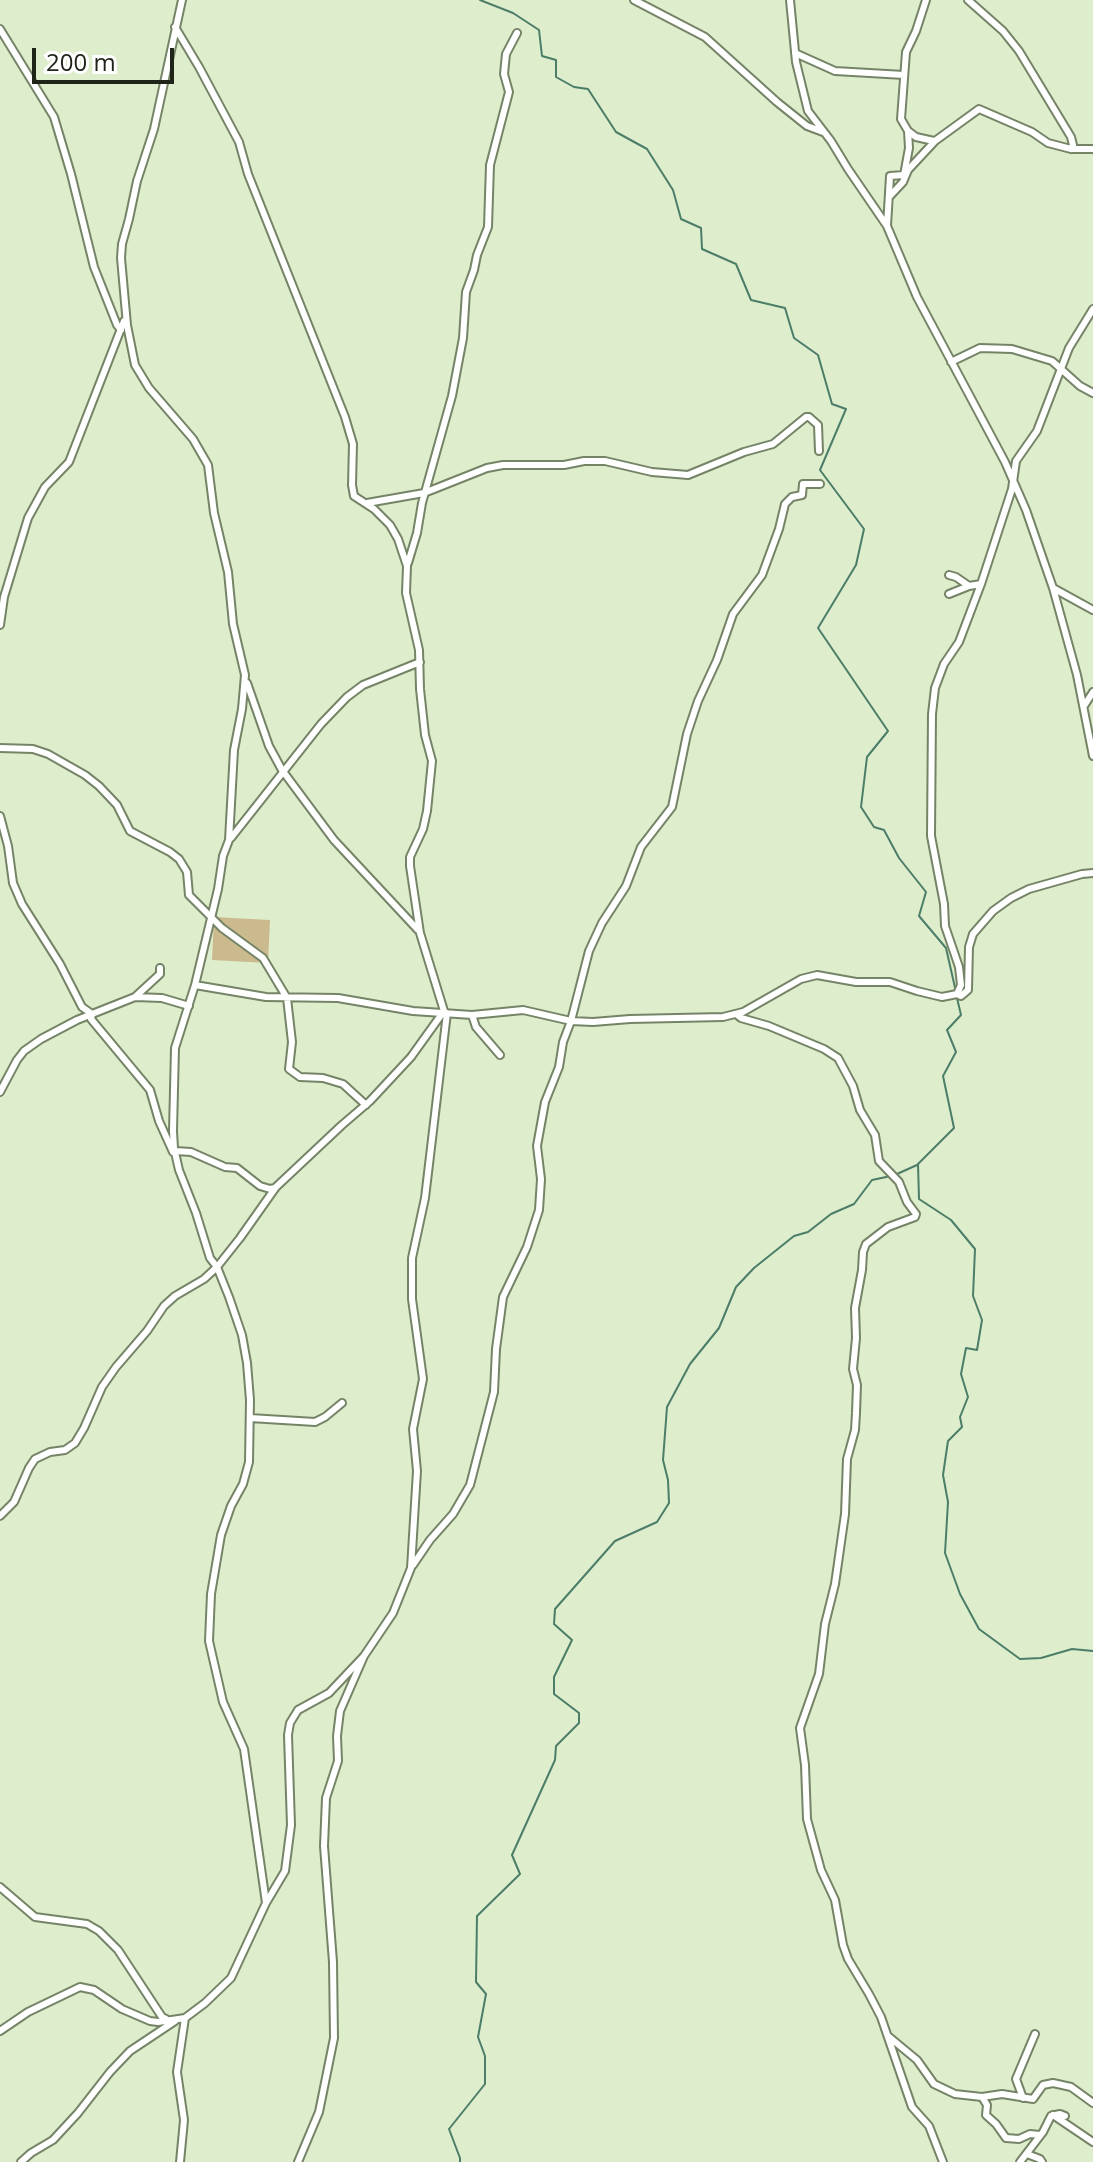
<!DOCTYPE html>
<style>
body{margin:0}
#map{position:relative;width:1093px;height:2162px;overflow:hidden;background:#deeecd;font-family:"Open Sans",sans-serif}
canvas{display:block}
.scale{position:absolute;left:32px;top:48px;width:142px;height:36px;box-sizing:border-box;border:4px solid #1e2418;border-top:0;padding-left:10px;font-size:24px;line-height:28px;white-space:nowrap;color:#1e2418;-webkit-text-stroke:6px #fff;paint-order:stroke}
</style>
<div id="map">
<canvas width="1093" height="2162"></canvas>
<div class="scale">200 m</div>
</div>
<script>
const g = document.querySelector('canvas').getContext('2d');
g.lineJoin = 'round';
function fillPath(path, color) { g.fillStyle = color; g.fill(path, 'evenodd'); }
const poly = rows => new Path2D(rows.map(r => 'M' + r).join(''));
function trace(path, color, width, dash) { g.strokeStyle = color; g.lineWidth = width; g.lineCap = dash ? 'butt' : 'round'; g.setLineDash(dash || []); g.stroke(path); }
const green = poly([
 [214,917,270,920,268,963,212,960]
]);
const stream = poly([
 [480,0,513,13,539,30,542,56,556,60,556,77,574,87,588,89,616,132,647,149,673,190,681,219,701,228,702,249,736,264,751,300,785,308,794,338,818,355,832,404,846,409,820,470,864,529,856,565,818,628,888,731,867,757,861,807,874,827,884,830,899,858,926,892,919,916,946,948,956,992],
 [957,998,961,1015,947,1030,956,1052,943,1076,954,1128,918,1164,919,1199,951,1220,975,1249,973,1296,982,1320,977,1350,966,1348,961,1374,968,1397,960,1417,962,1427,948,1441,943,1475,948,1502,945,1553,960,1594,979,1629,1020,1659,1041,1658,1072,1649,1093,1651],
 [897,1174,917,1165],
 [460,2162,460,2158,449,2129,485,2084,485,2056,478,2037,486,1994,476,1982,477,1916,520,1874,512,1855,555,1760,556,1746,579,1723,579,1713,554,1694,554,1677,572,1640,554,1624,555,1609,615,1541,657,1522,669,1503,668,1480,663,1460,667,1407,690,1364,719,1328,736,1287,754,1268,794,1236,808,1232,831,1214,854,1204,872,1180,891,1176]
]);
const minor = poly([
 [182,0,154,129,137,181,129,219,122,244,121,258,127,325,135,365,149,388,193,439,208,465,214,513,228,572,233,624,245,675,242,709,234,750,229,840,223,856,218,889,195,985,175,1048,173,1131,174,1148,179,1170,196,1213,210,1258,217,1267,229,1297,242,1335,247,1363,250,1400,249,1462,243,1484,231,1506,221,1535,211,1594,209,1641,223,1702,244,1749,266,1903],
 [634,0,705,37,777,102,807,126,823,132],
 [790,0,796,62,808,111,831,141,848,169,887,226,917,297,1005,462,1026,510,1053,588,1077,675,1093,756],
 [968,0,1003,31,1019,51,1071,137,1073,145,1071,149],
 [0,29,54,117,71,174,94,267,117,325,121,330],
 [795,53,835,71,904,75],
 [908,131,916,137,934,141],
 [889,197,903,182,908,170,935,141,979,109,1032,132,1048,143,1071,149,1093,149],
 [887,226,890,176,904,175,909,148,908,131,901,119,906,52,916,31,926,0],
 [951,362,980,348,1012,349,1052,361,1080,386,1093,393],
 [367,503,424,493,487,468,503,465,564,465,584,461,605,461,652,472,688,475,744,452,773,444,806,417,809,417,818,425,819,451],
 [408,563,417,533,422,503,452,396,463,338,466,292,474,270,477,255,488,227,490,165,509,92,504,74,506,54,517,33],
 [949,575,956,577,969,586,981,584],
 [1053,588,1093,610],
 [949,594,969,586],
 [0,625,4,597,28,518,45,487,69,462,124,321],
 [247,683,269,746,282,770,334,840,418,930],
 [1084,706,1093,692],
 [0,748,33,749,48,754,85,775,99,786,117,805,130,831,170,852,179,859,187,872,189,895,222,928,263,958,287,998,292,1042,289,1069,300,1077,323,1078,343,1084,366,1105],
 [0,816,8,846,13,883,22,904,60,964,82,1007,92,1014,91,1019,150,1090,159,1121,173,1152],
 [231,838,321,724,347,697,363,685,420,662],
 [195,985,266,997,338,998,413,1011,472,1015,523,1010,571,1021,593,1022,630,1019,723,1017,743,1012,801,979,817,975,856,982,890,982,917,991,942,997,957,994,961,985,959,967,945,926,944,904,931,836,932,714,935,688,944,664,959,642,981,584,1012,489,1016,461,1037,431,1069,348,1093,309],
 [957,994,961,996,968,990,969,947,973,934,993,911,1011,898,1029,889,1082,874,1093,873],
 [135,997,160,974,160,968],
 [736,1014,741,1018,769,1026,824,1049,838,1058,853,1086,860,1110,875,1135,879,1161,899,1182,907,1202,916,1214,915,1217,888,1227,866,1244,863,1252,862,1270,855,1308,856,1338,853,1369,857,1385,856,1413,855,1430,847,1459,845,1514,835,1584,825,1624,819,1674,800,1728,805,1765,807,1819,821,1870,835,1900,843,1945,848,1959,869,1994,881,2017,912,2107,929,2126,943,2162],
 [472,1015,476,1027,500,1055],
 [0,1092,17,1060,24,1051,41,1039,77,1020,135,997,162,998,189,1006],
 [175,1151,191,1152,225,1167,237,1168,260,1186,270,1189,275,1188],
 [250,1418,315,1422,325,1417,342,1403],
 [0,1516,14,1502,29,1468,35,1459,50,1452,65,1450,75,1443,84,1428,102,1387,116,1367,147,1331,164,1306,175,1296,204,1279,217,1267,240,1238,276,1187,342,1125,370,1101,411,1057,444,1011,420,933,410,866,410,857,423,829,427,811,432,761,425,735,420,689,419,650,406,593,407,566,398,539,390,525,374,509,354,496,352,485,353,444,345,417,248,174,239,142,199,67,175,27],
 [413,1565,430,1540,453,1514,470,1485,494,1392,496,1349,503,1297,527,1247,539,1210,541,1179,537,1146,545,1102,559,1067,563,1042,571,1021,589,951,602,923,626,886,641,847,672,807,687,734,698,701,717,660,733,614,762,575,779,529,785,504,792,497,802,495,803,484,820,484],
 [0,1887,35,1917,87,1924,99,1931,118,1950,162,2017,166,2019],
 [0,2031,28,2012,80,1987,94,1990,122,2009,150,2021,158,2022,185,2018,205,2003,231,1978,266,1903,285,1871,291,1825,288,1735,290,1723,298,1710,329,1693,364,1656,393,1613,411,1568,417,1471,413,1429,423,1379,412,1299,412,1258,425,1198,447,1013],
 [888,2036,917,2060,934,2084,955,2094,982,2097,1002,2094,1033,2099,1043,2085,1053,2083,1071,2087,1093,2103],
 [982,2097,987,2105,986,2115,996,2124,1006,2138,1019,2139,1030,2134,1040,2135],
 [1023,2098,1016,2079,1035,2034],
 [1053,2115,1093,2142],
 [1027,2154,1040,2159,1042,2162],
 [21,2162,31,2153,53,2140,78,2113,110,2072,130,2051,175,2021],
 [180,2162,184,2120,177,2072,185,2018],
 [298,2162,319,2112,334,2038,333,1962,324,1846,326,1798,338,1761,337,1736,340,1711,364,1656],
 [1020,2162,1043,2132,1051,2116,1060,2114,1065,2116]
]);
fillPath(green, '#cbba8e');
trace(stream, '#4b7d68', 2);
trace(minor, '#758466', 10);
trace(minor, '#fff', 6);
</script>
